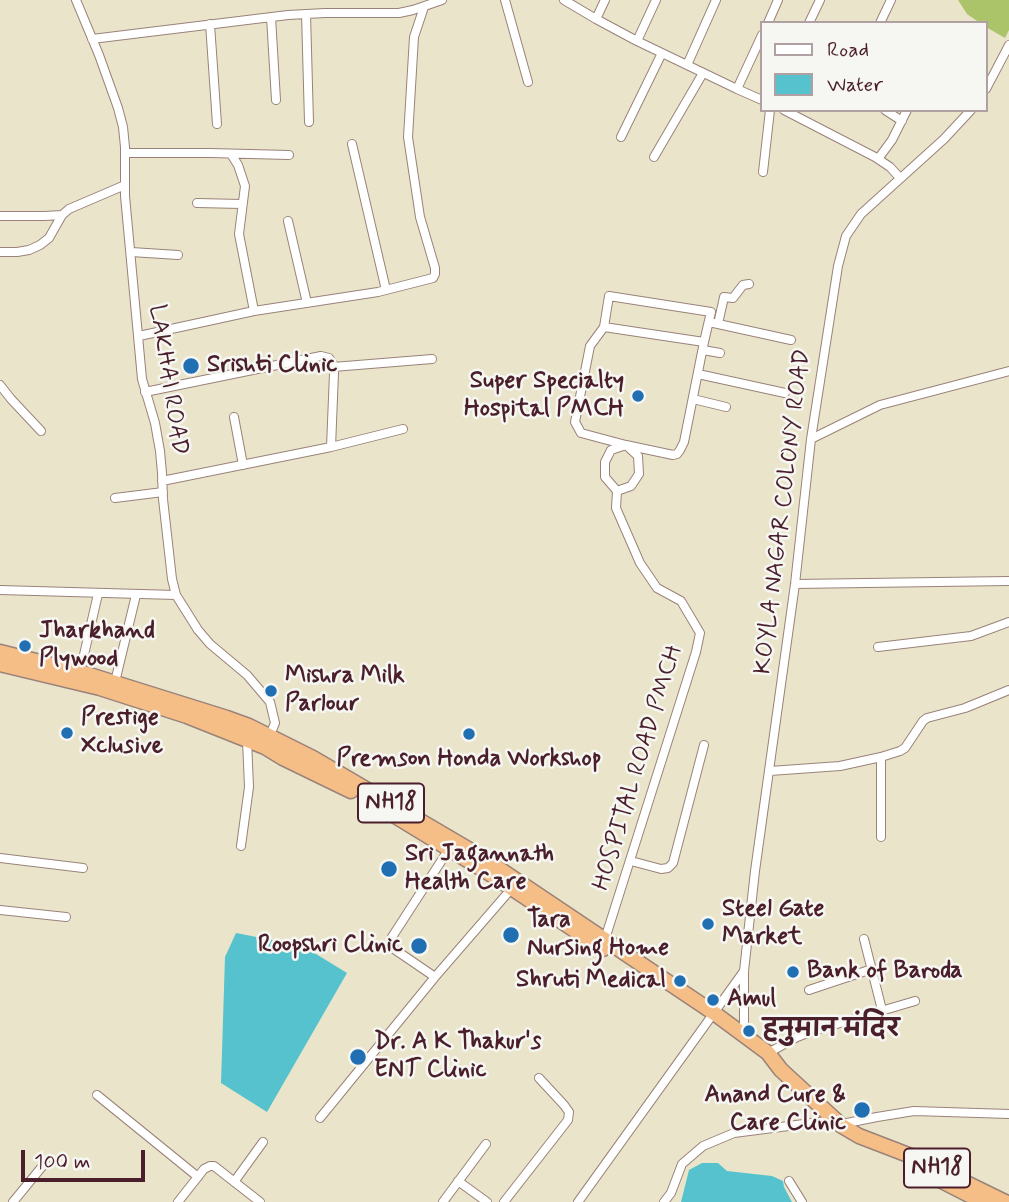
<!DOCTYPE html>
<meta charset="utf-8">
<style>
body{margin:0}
#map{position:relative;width:1009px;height:1202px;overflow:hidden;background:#eae5ca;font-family:Mynerve,sans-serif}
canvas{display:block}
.legend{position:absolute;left:760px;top:21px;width:228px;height:91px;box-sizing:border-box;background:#f6f6f2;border:2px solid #b1a0a2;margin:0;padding:9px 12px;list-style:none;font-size:21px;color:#4a1f2b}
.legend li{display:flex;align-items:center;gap:14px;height:35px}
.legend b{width:35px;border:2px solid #b1a0a2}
.scale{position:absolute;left:21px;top:1150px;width:124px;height:32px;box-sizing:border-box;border:4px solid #4a1f2b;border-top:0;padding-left:9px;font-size:21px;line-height:24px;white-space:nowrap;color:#4a1f2b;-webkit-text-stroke:5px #f6f6f2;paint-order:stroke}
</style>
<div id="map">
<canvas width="1009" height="1202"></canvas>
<ul class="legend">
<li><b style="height:9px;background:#fff"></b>Road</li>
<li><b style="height:19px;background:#55c2cd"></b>Water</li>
</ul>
<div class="scale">100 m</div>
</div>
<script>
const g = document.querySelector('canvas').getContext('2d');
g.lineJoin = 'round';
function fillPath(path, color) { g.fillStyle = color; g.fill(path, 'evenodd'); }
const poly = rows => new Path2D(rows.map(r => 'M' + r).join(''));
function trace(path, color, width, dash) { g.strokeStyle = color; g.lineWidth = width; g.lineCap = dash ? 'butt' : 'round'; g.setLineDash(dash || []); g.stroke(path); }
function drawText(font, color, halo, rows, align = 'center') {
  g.font = font + ' Mynerve,"Playpen Sans Deva",sans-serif'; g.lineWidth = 5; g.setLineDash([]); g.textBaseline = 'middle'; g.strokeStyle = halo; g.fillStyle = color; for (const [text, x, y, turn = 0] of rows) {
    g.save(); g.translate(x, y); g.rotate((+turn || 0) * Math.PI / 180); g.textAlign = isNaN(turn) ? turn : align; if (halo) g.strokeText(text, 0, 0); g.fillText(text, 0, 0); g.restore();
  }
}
const green = poly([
 [958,0,1009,0,1009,30,1005,38,986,27,986,23,980,23,967,14]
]);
const water = poly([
 [236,933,303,946,347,973,267,1112,221,1083,225,957],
 [702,1163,718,1163,727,1171,772,1176,783,1181,784,1187,792,1202,681,1202,689,1170]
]);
const street = poly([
 [76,0,99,55,118,108,123,127,125,147,125,196,142,379,155,423,160,451,162,473,163,499,172,579,176,595,198,630,210,644,247,675,270,702,275,723,268,740],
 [505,0,528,82],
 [564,0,596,19,637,41],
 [656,0,637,41,687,65,716,0],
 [306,14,309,122],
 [271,17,276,100],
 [596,19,605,0],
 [768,23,778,0],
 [809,23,820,0],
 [880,23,891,0],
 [210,24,217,124],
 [762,35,737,89,762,100],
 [92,39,288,15,325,13,399,13,413,10,442,0],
 [687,65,737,89],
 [986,89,1009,45],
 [784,110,875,157,890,167,900,178],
 [885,110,902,121],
 [621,137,662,53],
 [352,144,386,290],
 [125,153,210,153,289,155],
 [231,154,238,165,245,186,239,234,254,311],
 [654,157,703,73],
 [878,159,892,140,907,110],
 [763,172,770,110],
 [197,203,242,204],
 [0,216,44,216,62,215],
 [288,221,307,303],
 [0,252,17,252,29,250,40,245,49,238,62,215,69,209,125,185],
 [131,252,178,255],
 [709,322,791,340],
 [718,324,724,297,733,298,743,285,749,284],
 [604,327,609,296,711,312,704,342],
 [139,336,254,311,378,292,433,278,435,274,435,268,420,217,408,137,414,37,424,7],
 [703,350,720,353],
 [333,367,432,359],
 [698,374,785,393],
 [0,385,11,399,41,431],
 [145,392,321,356,329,358,333,364,334,373,331,447],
 [693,399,726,407],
 [234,417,243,465],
 [811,439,880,405,1009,371],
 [162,481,331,447,403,429],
 [115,498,163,492],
 [795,584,1009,581],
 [0,590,176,595],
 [878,647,971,636,1009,622],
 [80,672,98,594],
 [115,682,136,595],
 [770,771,840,766,881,757,900,751,905,748,923,721,927,718,965,708,1009,690],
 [881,837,881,757],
 [241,846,249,787,247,740],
 [0,858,83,868],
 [631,861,661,869,668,868,673,863,704,745],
 [0,910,66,917],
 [605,939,696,652,700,633,681,601,657,588,640,563,616,508,617,491,631,486,639,474,638,456,626,445,581,433,575,422,590,346,604,327,704,342,684,442,680,450,677,454,673,455,626,445,611,450,605,462,605,477,617,491],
 [864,939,882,1010],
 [435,977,394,949,391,944,392,937,449,849],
 [809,990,872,969],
 [744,1034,744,971,755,871,795,584,811,439,838,266,846,236,861,214,944,139,971,110],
 [768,1053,797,1037,813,1031,915,1001],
 [97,1095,198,1177],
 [320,1118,435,977,512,888],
 [842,1124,877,1117,914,1111,1009,1114],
 [458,1181,487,1202],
 [789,1181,802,1202],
 [234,1182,263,1142],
 [13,1202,45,1163],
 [178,1202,204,1169,210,1166,214,1166,260,1202],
 [443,1202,486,1144],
 [504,1202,568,1120,569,1112,564,1105,539,1078],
 [578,1202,744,971],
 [664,1202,671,1193,682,1164,703,1146,734,1133,835,1120]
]);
const highway = poly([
 [0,652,80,672,227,718,249,726,313,758,480,856,714,1013,768,1053,781,1070,842,1126,859,1136,911,1156,1005,1202],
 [0,664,100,688,187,716,265,747,283,758,351,791],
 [387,811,492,875,603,949],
 [928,1174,983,1202]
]);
const markers = [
 [191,366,9,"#1f6fb2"],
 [638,396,7,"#1f6fb2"],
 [25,646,7,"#1f6fb2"],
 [271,691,7,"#1f6fb2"],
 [67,733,7,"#1f6fb2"],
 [469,734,7,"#1f6fb2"],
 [389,869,9,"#1f6fb2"],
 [708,924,7,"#1f6fb2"],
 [511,935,9,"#1f6fb2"],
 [419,946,9,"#1f6fb2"],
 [793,972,7,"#1f6fb2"],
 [680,981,7,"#1f6fb2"],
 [713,1000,7,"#1f6fb2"],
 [749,1031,7,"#1f6fb2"],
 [358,1057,9,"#1f6fb2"],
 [862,1110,9,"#1f6fb2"]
];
const shields = [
 [391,803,66],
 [937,1168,66]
];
const shieldNames = [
 ["NH18",391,803],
 ["NH18",937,1168]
];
const poiNames = [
 ["Srishti Clinic",207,366],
 ["Super Specialty",624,382,"right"],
 ["Hospital PMCH",624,410,"right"],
 ["Jharkhand",39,632],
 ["Plywood",39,660],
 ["Mishra Milk",285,677],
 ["Parlour",285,705],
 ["Prestige",81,719],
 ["Xclusive",81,747],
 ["Premson Honda Workshop",469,760,"center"],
 ["Sri Jagannath",405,855],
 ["Health Care",405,883],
 ["Steel Gate",722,910],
 ["Market",722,938],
 ["Tara",527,921],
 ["Nursing Home",527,949],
 ["Roopshri Clinic",403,946,"right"],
 ["Bank of Baroda",807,972],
 ["Shruti Medical",666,981,"right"],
 ["Amul",727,1000],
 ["हनुमान मंदिर",763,1031],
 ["Dr. A K Thakur's",374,1043],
 ["ENT Clinic",374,1071],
 ["Anand Cure &",846,1096,"right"],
 ["Care Clinic",846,1124,"right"]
];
const streetNames = [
 ["LAKHAI ROAD",167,380,81],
 ["KOYLA NAGAR COLONY ROAD",784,512,-83],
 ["HOSPITAL ROAD PMCH",639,768,-73]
];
fillPath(green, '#abc369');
fillPath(water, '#55c2cd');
trace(street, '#9a827a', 10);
trace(highway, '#9a827a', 17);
trace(street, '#fff', 8);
trace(highway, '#f6be87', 14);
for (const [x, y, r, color] of markers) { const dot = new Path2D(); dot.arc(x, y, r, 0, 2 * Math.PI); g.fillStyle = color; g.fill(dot); trace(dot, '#f6f6f2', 2.5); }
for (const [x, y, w] of shields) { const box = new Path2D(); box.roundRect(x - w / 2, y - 19.5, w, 39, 5); g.fillStyle = '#f6f6f2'; g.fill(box); trace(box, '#4a1f2b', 2); }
drawText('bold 23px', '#4a1f2b', null, shieldNames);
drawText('bold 24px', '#4a1f2b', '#f6f6f2', poiNames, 'left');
drawText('24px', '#4a1f2b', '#f6f6f2', streetNames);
</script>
